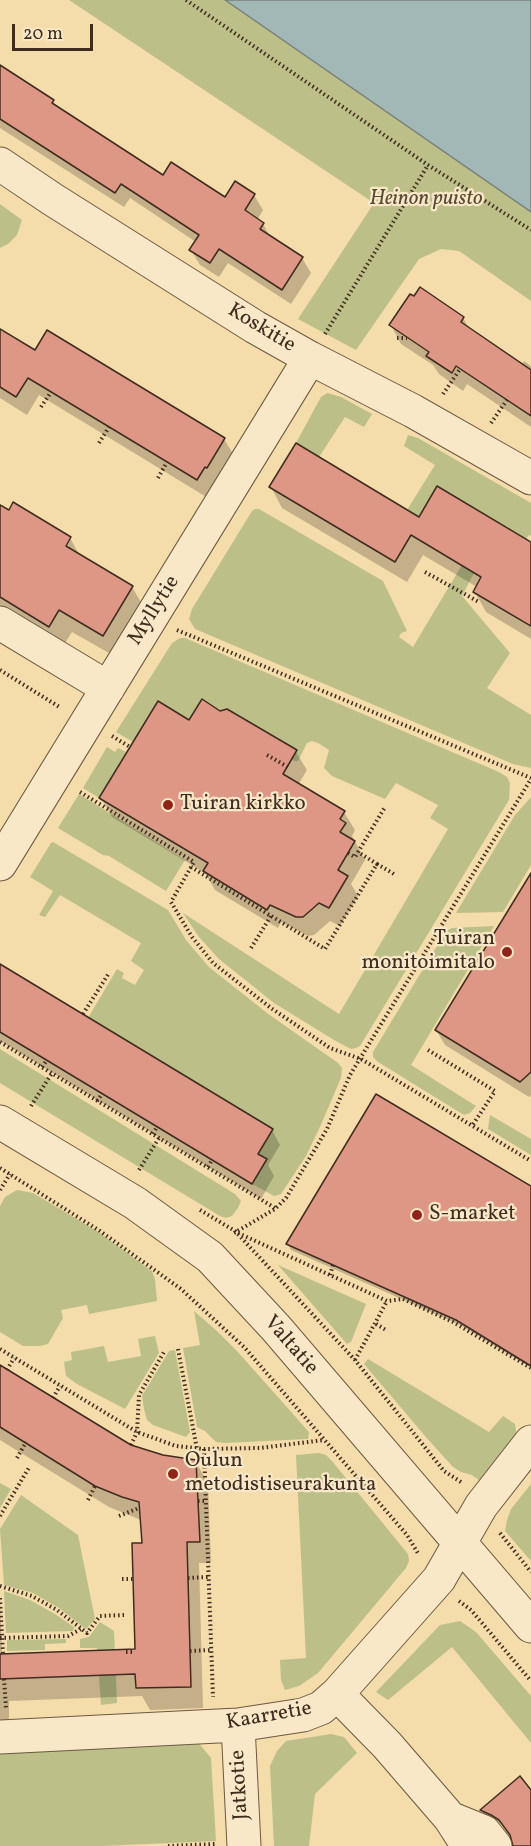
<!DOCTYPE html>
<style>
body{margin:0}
#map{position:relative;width:531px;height:1846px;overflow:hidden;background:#f4dcab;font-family:Vollkorn,serif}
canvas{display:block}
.scale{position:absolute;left:12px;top:24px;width:81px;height:27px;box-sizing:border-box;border:3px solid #402c20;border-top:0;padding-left:8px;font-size:18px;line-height:21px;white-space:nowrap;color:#402c20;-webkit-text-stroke:4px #f8e8c8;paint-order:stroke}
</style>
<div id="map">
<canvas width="531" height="1846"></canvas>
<div class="scale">20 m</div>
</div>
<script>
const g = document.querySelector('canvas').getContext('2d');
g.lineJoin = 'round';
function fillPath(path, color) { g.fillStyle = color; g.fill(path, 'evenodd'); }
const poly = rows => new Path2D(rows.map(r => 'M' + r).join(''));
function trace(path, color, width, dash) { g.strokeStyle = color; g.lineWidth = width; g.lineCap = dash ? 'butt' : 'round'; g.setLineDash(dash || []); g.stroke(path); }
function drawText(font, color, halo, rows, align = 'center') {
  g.font = font + ' Vollkorn,serif'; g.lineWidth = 4.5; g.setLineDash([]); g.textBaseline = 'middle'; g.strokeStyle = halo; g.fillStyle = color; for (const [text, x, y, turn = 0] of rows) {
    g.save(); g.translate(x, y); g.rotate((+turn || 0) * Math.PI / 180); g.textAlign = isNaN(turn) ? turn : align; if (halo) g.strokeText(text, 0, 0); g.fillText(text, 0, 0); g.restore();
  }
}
const green = poly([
 [69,0,225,0,531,212,531,301,459,251,441,249,419,259,356,350,298,319,374,203],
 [0,204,22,220,17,235,8,244,0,248],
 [327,393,341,397,372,414,364,427,345,417,319,457,296,443,321,397],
 [408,435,418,438,531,503,531,536,529,535,526,539,437,486,419,517,407,510,435,465,404,446],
 [255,509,259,509,383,581,407,631,401,633,399,637,413,647,462,565,474,573,462,596,510,653,487,688,531,715,531,768,513,764,195,629,189,619,192,609,252,511],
 [180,638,185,638,499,772,507,777,510,783,509,800,360,1046,356,1048,351,1049,334,1040,274,1003,219,959,199,937,183,913,339,1014,448,829,430,818,438,805,396,783,385,799,332,776,324,768,329,750,318,743,312,741,307,743,298,761,294,761,292,759,297,750,228,709,220,711,202,700,189,720,158,701,133,742,116,732,172,643],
 [107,747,115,752,118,748,126,752,99,798,83,788],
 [79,794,185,860,166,891,109,856,103,855,58,828],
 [531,797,531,865,503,912,456,913,515,815],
 [53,842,168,910,186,940,209,967,267,1013,338,1063,342,1068,341,1078,320,1127,306,1156,281,1194,274,1196,252,1184,267,1160,88,1018,117,969,124,973,122,978,135,985,144,970,131,961,141,943,60,895,45,917,39,915,53,891,30,877,51,843],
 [494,926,411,1065,476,1106,470,1113,464,1115,378,1062,373,1057,373,1052,446,931,452,928],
 [0,1049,235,1194,241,1201,238,1208,232,1216,226,1218,220,1216,0,1083],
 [490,1115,531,1139,531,1155,488,1129],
 [17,1190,33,1193,97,1231,152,1271,155,1279,157,1301,89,1314,87,1305,61,1310,63,1318,48,1344,40,1346,23,1346,0,1332,0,1206,5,1197],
 [278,1265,366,1304,351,1342,347,1344],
 [194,1311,217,1331,237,1351,309,1432,308,1439,225,1443,216,1442,205,1431,197,1427,183,1348,200,1345],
 [155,1336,159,1353,125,1409,77,1384,66,1376,64,1362,72,1360,71,1352,104,1346,108,1362,141,1356,138,1339],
 [175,1350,190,1432,186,1437,153,1425,147,1420,144,1409,142,1396,169,1351],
 [368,1359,489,1432,503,1416,515,1424,517,1438,480,1481,472,1475,461,1472,453,1467,425,1436,364,1364],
 [319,1453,326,1455,332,1461,408,1554,409,1561,406,1568,318,1673,299,1686,285,1690,281,1680,280,1660,306,1658,296,1455],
 [0,1483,11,1489,0,1508],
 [531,1484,531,1561,505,1531,507,1520,511,1509],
 [21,1495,78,1535,95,1619,86,1629,59,1608,33,1593,4,1585,0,1529],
 [4,1591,30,1600,55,1614,74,1627,73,1631,6,1633],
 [460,1621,476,1632,531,1696,531,1743,452,1647,388,1700,376,1692,440,1625],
 [100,1622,114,1631,117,1703,101,1705,97,1648,80,1648,80,1639,89,1637],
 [66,1639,66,1643,45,1644,45,1650,7,1651,7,1640],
 [331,1734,344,1737,357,1753,315,1794,309,1846,274,1846,270,1766,277,1751,286,1741],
 [197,1741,211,1758,216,1841,103,1846,0,1846,0,1752]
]);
const water = poly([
 [225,0,531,0,531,212,225,0]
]);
const shadow = poly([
 [0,66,53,101,57,108,163,177,225,199,254,195,263,210,257,220,263,224,271,238,302,258,311,273,291,304,228,263,219,277,200,265,191,250,196,242,130,198,124,207,0,128],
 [463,318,470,330,522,365,524,361,531,366,531,427,467,384,463,391,439,374,433,365,401,344,391,325],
 [0,330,36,352,224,439,235,457,208,498,39,395,27,415,0,398],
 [271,487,531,544,531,639,486,612,475,592,477,587,423,555,407,582,282,508],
 [0,507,70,538,80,556,132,587,145,609,116,657,72,632,62,648,0,626],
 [190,722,296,752,307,770,298,785,344,812,355,830,352,836,365,860,351,884,358,896,340,926,330,921,314,935,308,936,281,922,278,928,215,890,205,873,112,817,101,798],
 [531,876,531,1095,529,1097,445,1045,436,1030],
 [0,975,272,1130,280,1145,268,1165,274,1176,261,1199,0,1041],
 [531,1188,531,1368,460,1325,291,1250,288,1244],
 [0,1367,130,1446,162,1457,195,1461,208,1483,211,1563,199,1563,203,1708,150,1710,142,1696,9,1701,9,1721,0,1721,0,1597,2,1655,136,1650,143,1544,141,1520,109,1507,0,1440],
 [531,1792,531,1846,515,1846,512,1837,503,1825,495,1820,484,1815,482,1810]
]);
const building = poly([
 [0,65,54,100,52,103,163,175,171,162,225,197,235,181,255,194,245,210,264,223,260,229,303,257,282,290,219,249,210,263,189,250,199,235,121,184,115,193,0,119,0,65],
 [420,287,464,317,461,322,531,370,531,416,456,366,452,373,426,356,429,352,389,325,410,294,414,296,420,287],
 [0,329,35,350,47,330,225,438,207,468,205,467,197,480,28,378,16,397,0,387,0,329],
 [296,443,419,517,437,486,531,542,531,626,473,592,481,577,411,535,395,562,269,487,296,443],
 [13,502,71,537,66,546,133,586,103,636,59,610,49,627,0,597,0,505,9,510,13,502],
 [202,699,220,711,227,709,297,750,283,774,345,811,340,819,346,823,340,832,355,841,338,870,348,876,329,908,319,903,303,917,296,917,270,905,267,910,203,871,208,863,99,798,158,701,189,720,202,699],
 [531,873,531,1072,520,1082,435,1030,531,873],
 [0,964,273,1129,258,1154,267,1159,252,1184,0,1032,0,964],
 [376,1094,531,1186,531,1366,456,1320,286,1244,376,1094],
 [0,1365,131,1445,163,1455,196,1460,200,1542,187,1542,191,1687,136,1688,135,1674,0,1679,0,1654,135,1649,132,1543,142,1543,139,1502,122,1497,95,1486,0,1427,0,1365],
 [520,1776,531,1790,531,1846,513,1846,510,1835,499,1820,491,1815,480,1810,520,1776]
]);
const path = poly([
 [186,0,428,165,531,230],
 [325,334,428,165],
 [397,338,407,338],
 [443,394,460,369],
 [41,407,51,392],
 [491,423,509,397],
 [99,443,109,427],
 [158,478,167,462],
 [425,572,479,602],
 [177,630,531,778],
 [0,670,61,708],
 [112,736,130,747],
 [267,755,288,767],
 [80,792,194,862,191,867,325,949,377,864,358,852],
 [348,853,355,857,385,807],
 [377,864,394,874],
 [191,867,171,902,192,937,213,963,271,1008,330,1048,361,1059,531,1161],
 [251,948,271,916],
 [83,1014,109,973],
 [0,1042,275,1208],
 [428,1050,495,1091,472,1126],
 [42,1067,47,1060],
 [97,1101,102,1094],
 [31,1106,52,1073],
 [153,1134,157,1127],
 [208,1167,212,1160],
 [0,1168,100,1231,181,1289,244,1347,407,1535,419,1555],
 [139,1170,159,1138],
 [0,1190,10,1174],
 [200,1210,235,1231,355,1360,444,1471,461,1482],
 [234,1233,275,1209,286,1198,327,1129,350,1075,531,779],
 [238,1233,387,1301,403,1299,453,1322,531,1368],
 [330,1275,333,1265],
 [376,1324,386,1330],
 [0,1349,137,1432,176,1446,204,1449,260,1448,324,1440],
 [178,1349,197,1449],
 [355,1360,387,1301],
 [7,1370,14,1358],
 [53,1398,60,1386],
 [131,1445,137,1432,139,1395,164,1352],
 [204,1449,213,1697],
 [17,1458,26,1442],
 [88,1500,95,1486],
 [198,1501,205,1501],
 [0,1516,30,1466],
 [119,1516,139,1508],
 [500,1533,531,1572],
 [188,1578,208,1577],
 [122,1579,133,1579],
 [0,1586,32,1596,57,1610,87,1633,100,1616,124,1615],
 [0,1598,3,1654],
 [459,1601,471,1610,531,1681],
 [0,1638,68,1636,81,1629],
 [190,1651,211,1650],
 [126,1652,135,1652],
 [4,1679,6,1708],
 [168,1846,215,1844]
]);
const minor = poly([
 [0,164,52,199,255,327,310,358,413,411,531,478],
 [0,623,108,688],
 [0,864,310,358],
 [0,1122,135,1203,210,1257,276,1328,531,1626],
 [337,1694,387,1745,450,1818,468,1846],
 [238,1725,244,1846],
 [0,1737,238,1725,303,1715,321,1708,337,1694,439,1579,481,1506,531,1442],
 [452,1819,484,1832,495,1846]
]);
const markers = [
 [168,805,6,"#8f2418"],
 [507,952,6,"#8f2418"],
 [417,1215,6,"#8f2418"],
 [173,1474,6,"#8f2418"]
];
const parkNames = [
 ["Heinon puisto",426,200]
];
const streetNames = [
 ["Koskitie",261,329,31],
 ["Myllytie",155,611,-58],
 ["Valtatie",290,1346,49],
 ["Kaarretie",269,1717,-10],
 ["Jatkotie",241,1785,-93]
];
const poiNames = [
 ["Tuiran kirkko",180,805],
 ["Tuiran",495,940,"right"],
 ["monitoimitalo",495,964,"right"],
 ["S-market",429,1215],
 ["Oulun",185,1462],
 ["metodistiseurakunta",185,1486]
];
fillPath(green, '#bcc088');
fillPath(water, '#a2b8b6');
trace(water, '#7b807a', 1.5);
fillPath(shadow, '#0003');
fillPath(building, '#de9785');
trace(building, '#402c20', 1.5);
trace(minor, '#6d5843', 35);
trace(path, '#402c20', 4, [1.5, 3]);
trace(minor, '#f8e8c8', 33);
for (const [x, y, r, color] of markers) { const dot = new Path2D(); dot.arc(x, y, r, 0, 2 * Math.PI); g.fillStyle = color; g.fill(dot); trace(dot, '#f8e8c8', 2); }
drawText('italic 21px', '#594a35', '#f8e8c8', parkNames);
drawText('21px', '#402c20', '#f8e8c8', streetNames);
drawText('21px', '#402c20', '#f8e8c8', poiNames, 'left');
</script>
